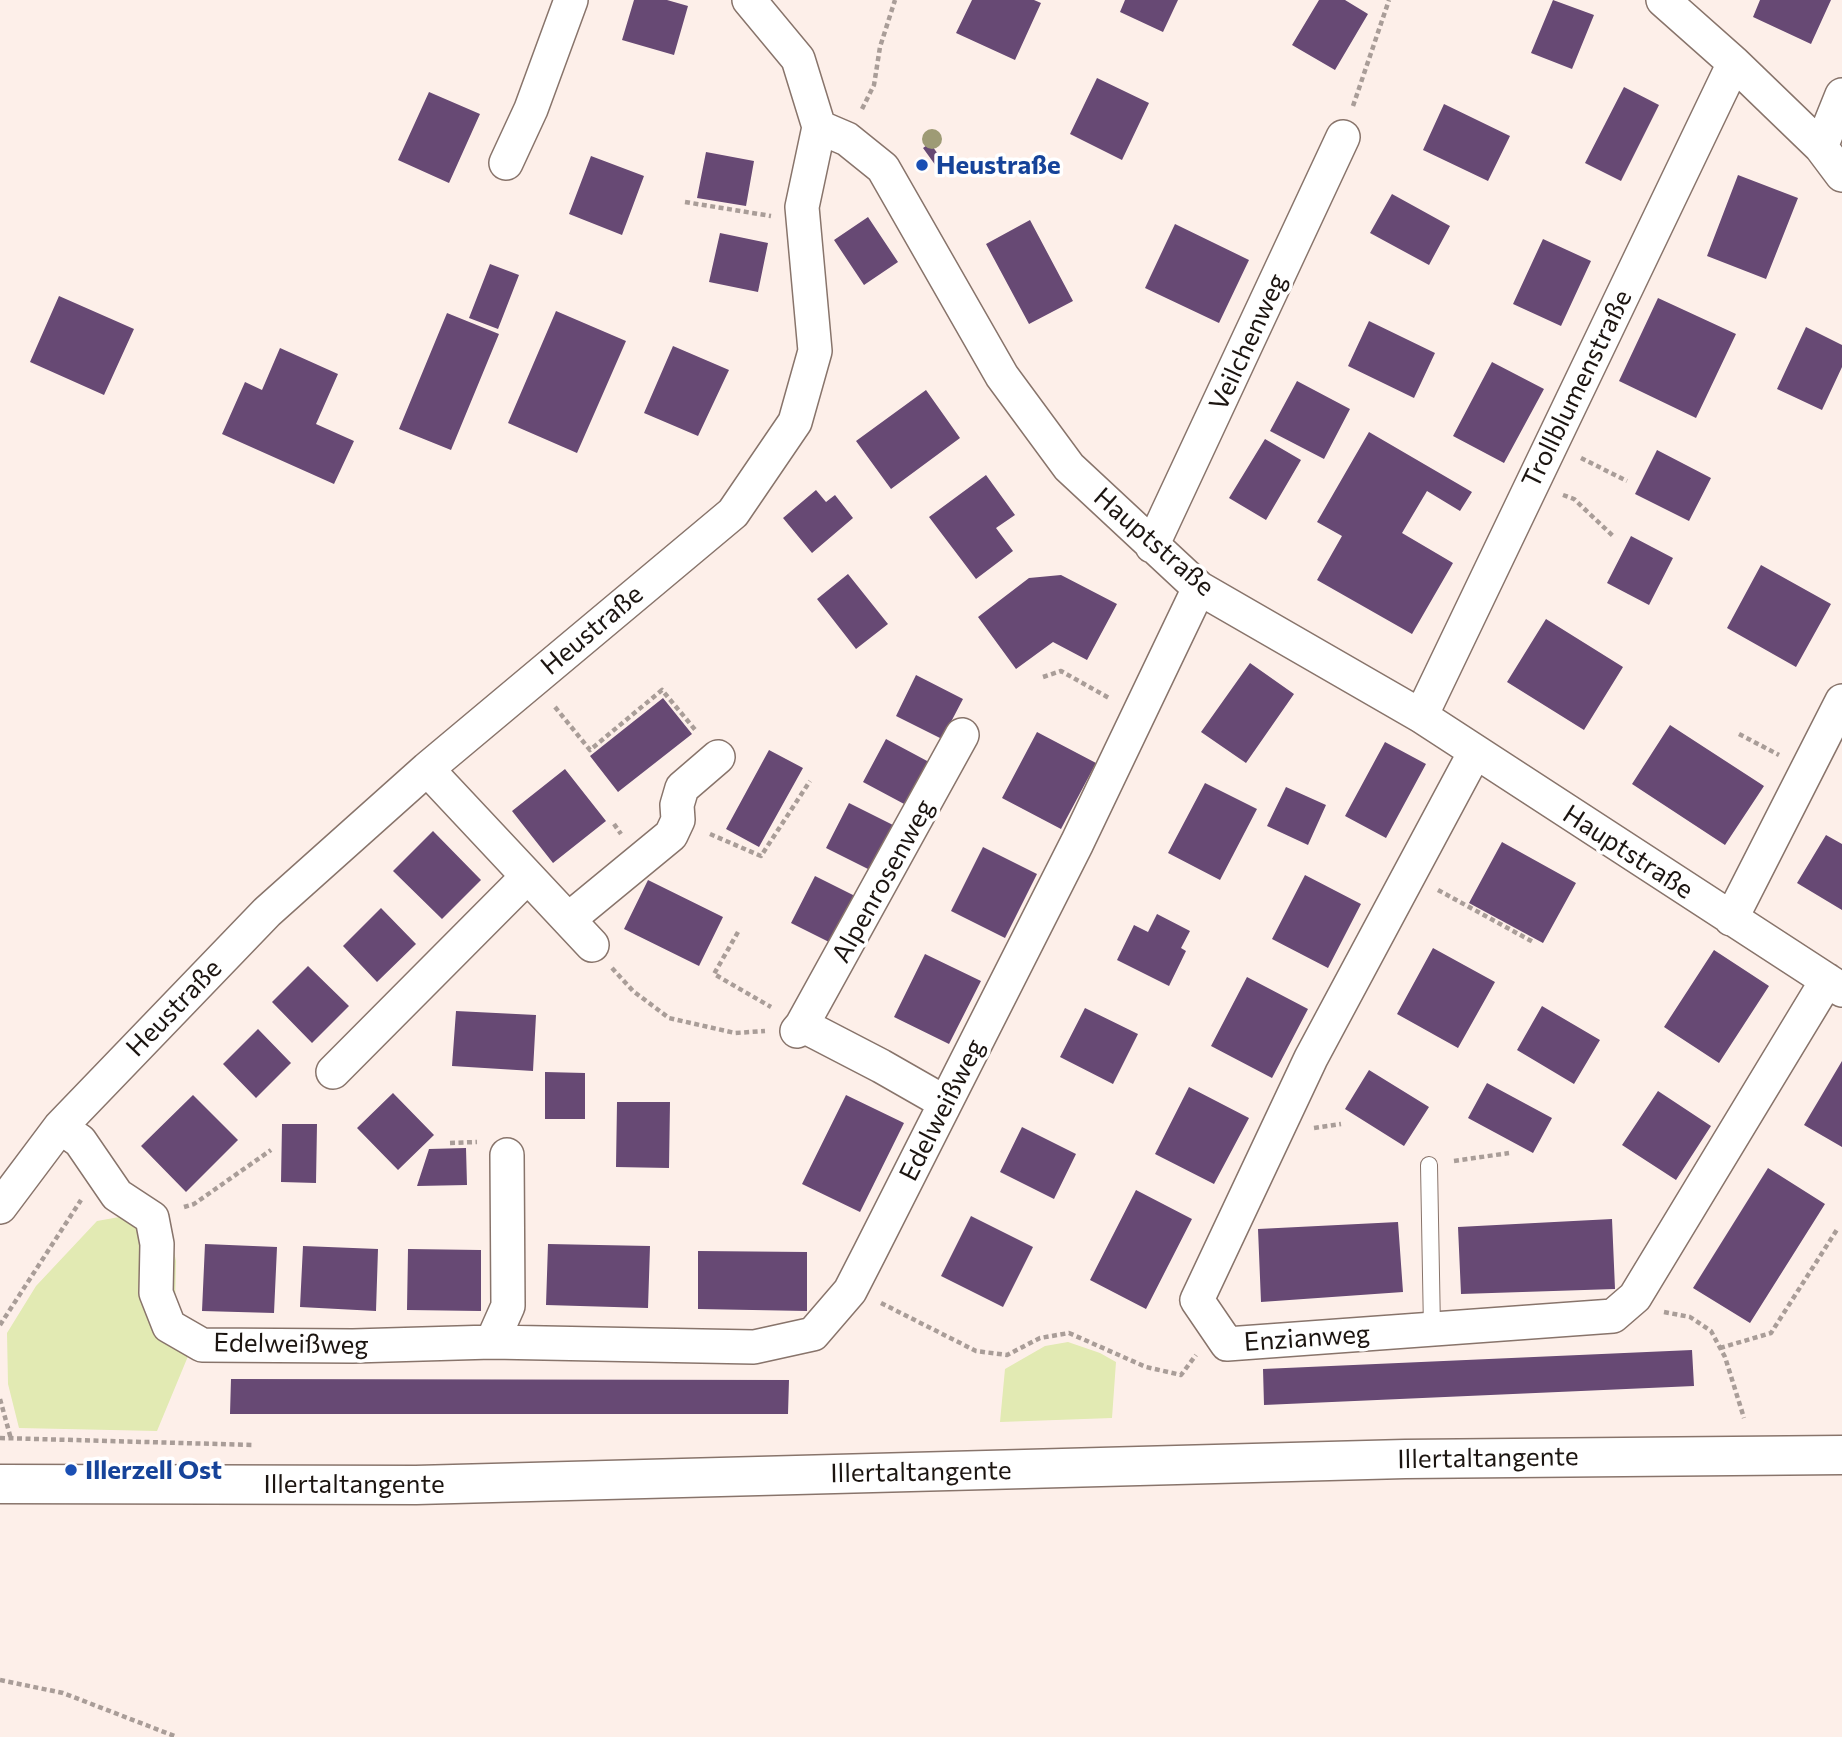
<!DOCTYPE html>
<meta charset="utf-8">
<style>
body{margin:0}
canvas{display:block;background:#fdefe9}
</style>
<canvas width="1842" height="1737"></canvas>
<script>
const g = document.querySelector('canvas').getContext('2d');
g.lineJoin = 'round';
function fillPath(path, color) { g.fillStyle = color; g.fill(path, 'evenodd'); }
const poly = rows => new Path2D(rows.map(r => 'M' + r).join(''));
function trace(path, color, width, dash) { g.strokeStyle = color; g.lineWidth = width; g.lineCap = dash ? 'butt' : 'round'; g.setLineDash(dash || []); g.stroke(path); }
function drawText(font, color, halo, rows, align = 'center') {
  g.font = font + ' Commissioner,sans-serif'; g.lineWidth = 7; g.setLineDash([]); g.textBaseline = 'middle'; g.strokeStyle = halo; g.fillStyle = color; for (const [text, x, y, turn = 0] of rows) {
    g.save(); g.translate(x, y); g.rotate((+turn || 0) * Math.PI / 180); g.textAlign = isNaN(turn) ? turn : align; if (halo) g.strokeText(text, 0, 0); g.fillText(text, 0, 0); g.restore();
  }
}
const green = poly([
 [136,1214,171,1237,176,1261,175,1307,191,1349,157,1431,19,1428,8,1384,7,1333,36,1286,97,1221],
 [1068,1342,1100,1353,1116,1362,1112,1418,1000,1422,1005,1369,1045,1346]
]);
const building = poly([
 [634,0,667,0,688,6,674,55,622,40],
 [972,0,1034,0,1041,3,1015,60,956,33],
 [1125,0,1178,0,1163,32,1120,12],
 [1319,0,1345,0,1368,14,1335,70,1292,45],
 [1553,0,1594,15,1572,69,1531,53],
 [1760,0,1831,0,1811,44,1753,17],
 [1097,78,1149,103,1122,160,1070,134],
 [1624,87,1659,105,1621,181,1585,163],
 [429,92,480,114,449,183,398,160],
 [1444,104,1510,136,1488,181,1423,150],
 [930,143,943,161,936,166,923,148],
 [706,152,754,161,746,206,697,198],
 [591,156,644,176,622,235,569,214],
 [1738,175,1798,198,1766,279,1707,256],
 [1392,194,1450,226,1429,265,1370,233],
 [868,217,898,262,864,285,834,240],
 [1030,220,1073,301,1029,324,986,244],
 [1175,224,1249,260,1219,323,1145,288],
 [720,233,768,243,758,292,709,282],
 [1543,239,1591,261,1561,326,1513,304],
 [490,264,519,275,498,329,469,318],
 [59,296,134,329,104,395,30,362],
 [1658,298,1736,334,1696,418,1619,381],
 [556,311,626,341,577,453,508,423],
 [447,313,499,334,451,450,399,429],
 [1369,321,1435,353,1414,398,1348,366],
 [1806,327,1842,345,1842,367,1822,410,1777,389],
 [673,346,729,370,698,436,644,413],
 [280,348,338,374,316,424,354,441,334,484,222,434,245,382,262,390],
 [1492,362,1544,389,1504,463,1453,436],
 [1297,381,1350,409,1324,459,1270,431],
 [926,390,960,438,891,489,856,441],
 [1369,432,1472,492,1460,511,1427,491,1402,533,1453,563,1412,634,1317,580,1342,536,1317,522],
 [1265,439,1301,460,1266,520,1229,498],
 [1657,450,1711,478,1689,521,1635,494],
 [986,475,1015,515,996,528,1013,551,976,579,929,517],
 [816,490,826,502,835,495,853,518,812,553,783,518],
 [1631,536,1673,558,1649,605,1607,583],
 [1761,565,1831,604,1796,667,1727,628],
 [848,574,888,624,856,649,817,599],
 [1061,575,1117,604,1087,660,1053,642,1016,669,978,617,1029,578],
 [1546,619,1623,667,1584,730,1507,682],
 [1250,663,1294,694,1246,763,1201,732],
 [916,675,963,699,942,739,896,716],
 [663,698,692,734,618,792,590,756],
 [1670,725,1764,786,1725,845,1632,784],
 [1037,732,1096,763,1061,829,1002,798],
 [886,739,929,762,906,805,863,782],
 [1385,742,1426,764,1386,838,1345,816],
 [769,750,803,768,759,847,726,829],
 [565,769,606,821,553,863,512,811],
 [1205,783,1257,809,1220,880,1168,853],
 [1286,787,1326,805,1308,845,1267,826],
 [849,803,895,826,872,871,826,848],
 [433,831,481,880,442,919,393,871],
 [1826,835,1842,844,1842,910,1797,883],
 [1502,842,1576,883,1543,943,1469,903],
 [983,847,1037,874,1005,938,951,911],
 [1305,875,1361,904,1328,968,1272,939],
 [815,876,857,897,833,944,791,923],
 [648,880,723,917,699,966,624,929],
 [381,908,416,944,377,982,343,946],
 [1157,914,1190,931,1181,948,1186,951,1169,986,1117,960,1134,925,1148,932],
 [1433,948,1495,982,1458,1048,1397,1014],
 [1714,950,1769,986,1719,1063,1664,1027],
 [925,954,981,981,949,1044,894,1017],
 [308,966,349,1006,312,1043,272,1002],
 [1247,977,1308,1009,1272,1078,1211,1046],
 [1542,1006,1600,1040,1574,1084,1517,1050],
 [1085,1008,1138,1034,1113,1084,1060,1057],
 [456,1011,536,1015,533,1071,452,1066],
 [258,1029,291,1063,256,1098,223,1064],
 [1842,1061,1842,1147,1804,1125],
 [1369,1070,1429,1107,1404,1146,1345,1109],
 [545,1072,585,1073,585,1119,545,1119],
 [1487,1083,1552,1118,1533,1153,1468,1118],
 [1189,1087,1249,1118,1214,1184,1155,1154],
 [1658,1091,1711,1126,1676,1180,1622,1145],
 [393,1093,434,1135,398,1170,357,1128],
 [193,1095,238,1140,186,1192,141,1146],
 [846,1095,904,1123,860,1212,802,1184],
 [617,1102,670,1102,669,1168,616,1167],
 [282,1124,317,1124,316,1183,281,1182],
 [1022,1127,1076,1154,1054,1199,1000,1172],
 [466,1148,467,1185,417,1186,429,1149],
 [1768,1168,1825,1204,1750,1323,1693,1288],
 [1136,1190,1192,1219,1146,1309,1090,1280],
 [971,1216,1033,1247,1003,1307,941,1276],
 [1612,1219,1615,1289,1461,1294,1458,1227],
 [1398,1222,1403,1292,1261,1302,1258,1229],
 [205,1244,277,1247,274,1313,202,1311],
 [548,1244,650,1246,648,1308,546,1305],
 [303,1246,378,1249,376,1311,300,1307],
 [408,1249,481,1250,481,1311,407,1310],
 [698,1251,807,1252,807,1311,698,1309],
 [1692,1350,1694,1386,1264,1405,1263,1369],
 [231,1379,789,1380,788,1414,230,1414]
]);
const path = poly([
 [1353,106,1389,0],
 [862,109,874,85,880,47,895,0],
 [685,202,771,216],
 [1581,458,1627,481],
 [1563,495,1574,499,1613,536],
 [1043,677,1061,671,1109,698],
 [555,707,590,750,662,690,697,732],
 [1739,734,1779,755],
 [614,824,621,834],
 [710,834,761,856,810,781],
 [1438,890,1535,943],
 [738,932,714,974,771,1007],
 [612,968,633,991,669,1018,735,1033,765,1031],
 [1314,1128,1341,1124],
 [450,1143,477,1142],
 [1454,1161,1509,1153],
 [184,1207,194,1204,271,1150],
 [881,1303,976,1351,1007,1355,1040,1338,1069,1333,1146,1367,1181,1375,1196,1355],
 [1664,1312,1690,1317,1711,1331,1725,1357,1744,1418],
 [0,1325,81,1200],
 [1720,1348,1771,1333,1838,1228],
 [0,1399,11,1439],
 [0,1438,254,1445],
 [0,1680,63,1693,177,1737]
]);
const lane = poly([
 [1429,1165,1432,1329]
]);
const street = poly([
 [1663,0,1734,63,1821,147,1842,175],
 [819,127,847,139,883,168,1002,376,1069,467,1199,588,1421,716,1842,990],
 [1821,147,1842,95],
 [506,163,531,109,571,0],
 [1152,546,1343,137],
 [1421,716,1734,63],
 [1475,752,1311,1058,1197,1300,1227,1344,1613,1316,1635,1297,1827,980],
 [427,769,592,945],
 [569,919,671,835,678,820,677,805,682,788,718,757],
 [1731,919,1842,701],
 [802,1025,962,735],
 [797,1031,802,1025,881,1066,937,1098,943,1108],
 [333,1072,527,877],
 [60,1127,80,1141,117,1195,152,1218,157,1244,156,1293,169,1326,202,1345,353,1346,492,1342,754,1347,813,1334,850,1291,870,1252,1077,843,1199,588],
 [0,1207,60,1127,267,912,427,769,733,513,795,422,815,351,802,207,819,127,798,59,749,0],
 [492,1342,508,1306,507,1155]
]);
const secondary = poly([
 [0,1484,416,1485,1405,1459,1842,1455]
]);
const trees = [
 [932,139]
];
const markers = [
 [922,165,7,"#1a4fb4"],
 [71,1470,7,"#1a4fb4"]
];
const transitNames = [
 ["Heustraße",936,165],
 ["Illerzell Ost",85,1470]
];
const streetNames = [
 ["Veilchenweg",1248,342,-65],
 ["Trollblumenstraße",1577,389,-64],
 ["Hauptstraße",1154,542,41],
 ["Heustraße",592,630,-40],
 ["Hauptstraße",1628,852,33],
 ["Alpenrosenweg",883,881,-61],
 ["Heustraße",174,1008,-46],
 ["Edelweißweg",942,1110,-63],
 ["Enzianweg",1307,1338,-4],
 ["Edelweißweg",291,1344,1],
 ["Illertaltangente",1488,1458,-1],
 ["Illertaltangente",921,1472,-1],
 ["Illertaltangente",354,1484]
];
fillPath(green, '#e2eab3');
fillPath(building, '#674974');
trace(lane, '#88746b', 18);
trace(street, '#88746b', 36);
trace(secondary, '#88746b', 41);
trace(path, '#a99d98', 4.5, [5, 3.5]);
trace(lane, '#fff', 16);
trace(street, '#fff', 33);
trace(secondary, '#fff', 38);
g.fillStyle = '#9e9b75';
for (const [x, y] of trees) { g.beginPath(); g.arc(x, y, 10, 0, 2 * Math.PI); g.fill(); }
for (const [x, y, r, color] of markers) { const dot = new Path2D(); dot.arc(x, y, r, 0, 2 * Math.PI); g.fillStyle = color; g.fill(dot); trace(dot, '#fff', 2.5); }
drawText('bold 26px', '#164399', '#fff', transitNames, 'left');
drawText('26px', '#1c1511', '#fff', streetNames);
</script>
